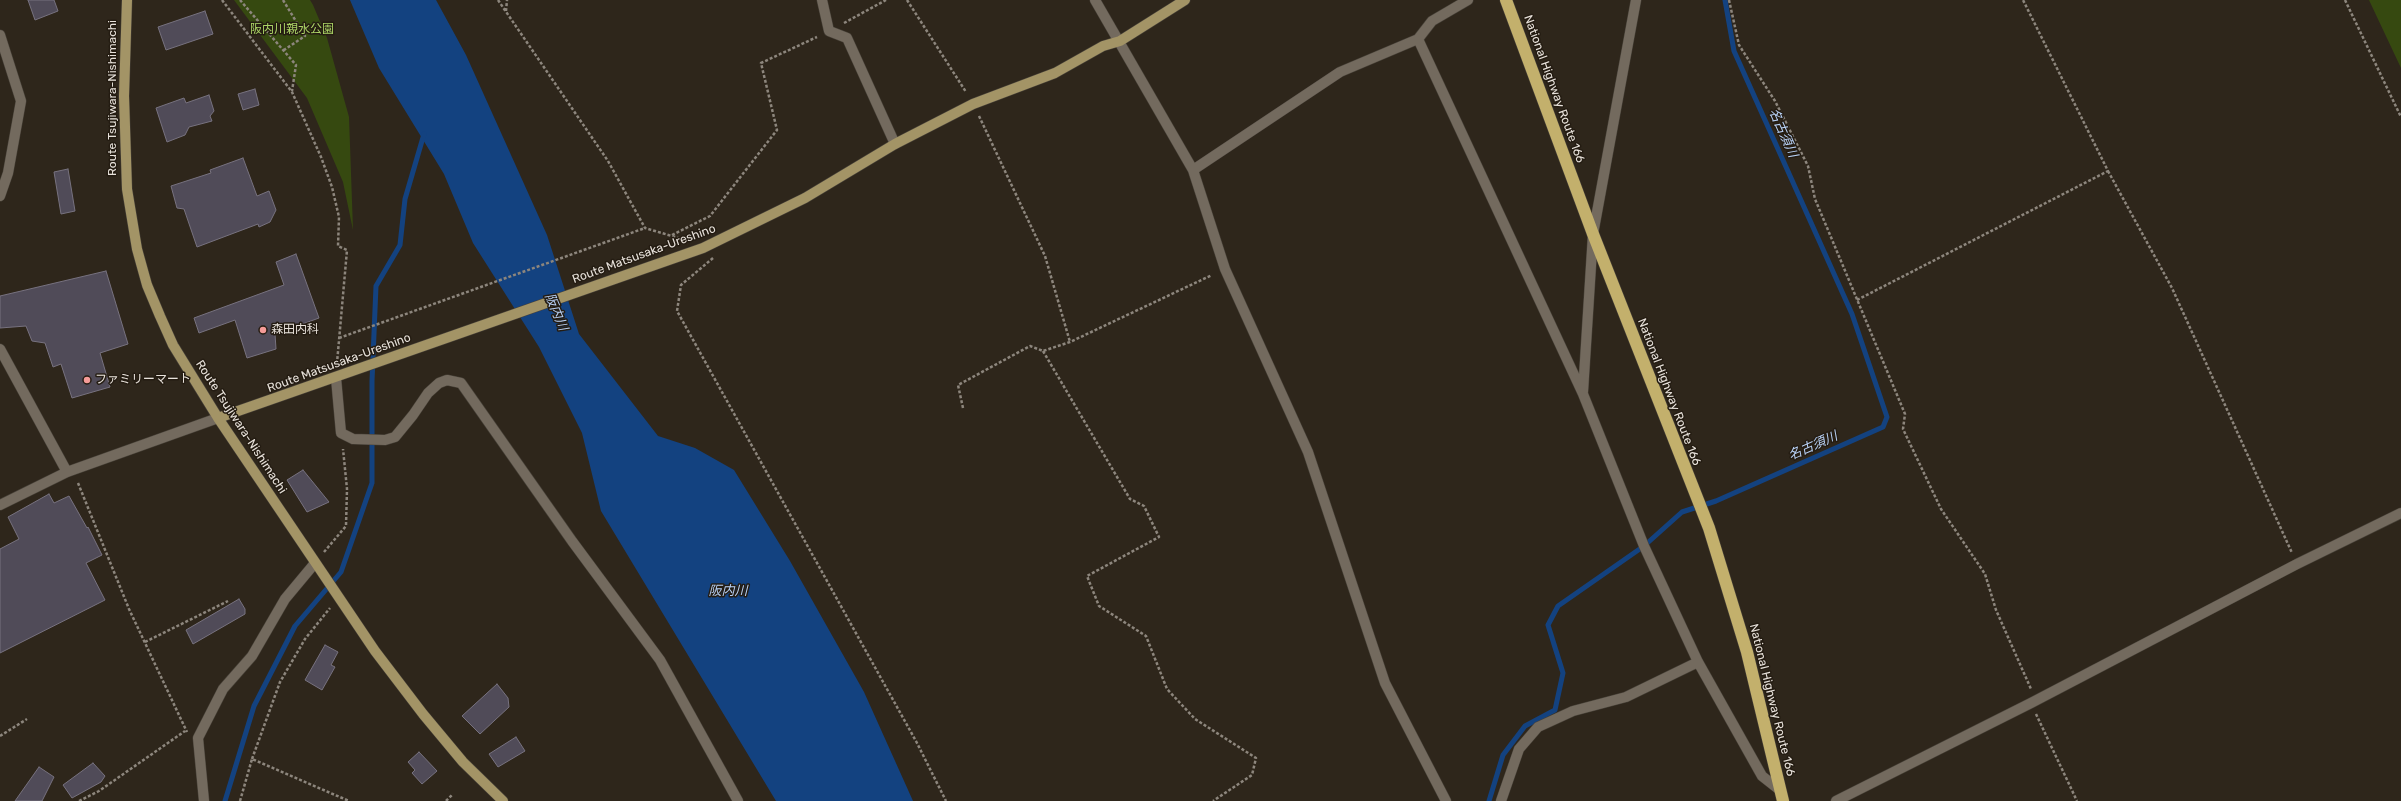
<!DOCTYPE html>
<meta charset="utf-8">
<style>
body{margin:0}
canvas{display:block;background:#2e261b}
</style>
<canvas width="2401" height="801"></canvas>
<script>
const g = document.querySelector('canvas').getContext('2d');
g.lineJoin = 'round';
function fillPath(path, color) { g.fillStyle = color; g.fill(path, 'evenodd'); }
const poly = rows => new Path2D(rows.map(r => 'M' + r).join(''));
function trace(path, color, width, dash) { g.strokeStyle = color; g.lineWidth = width; g.lineCap = dash ? 'butt' : 'round'; g.setLineDash(dash || []); g.stroke(path); }
function drawText(font, color, halo, rows, align = 'center') {
  g.font = font + ' Rubik,"Noto Sans JP",sans-serif'; g.lineWidth = 3; g.setLineDash([]); g.textBaseline = 'middle'; g.strokeStyle = halo; g.fillStyle = color; for (const [text, x, y, turn = 0] of rows) {
    g.save(); g.translate(x, y); g.rotate((+turn || 0) * Math.PI / 180); g.textAlign = isNaN(turn) ? turn : align; if (halo) g.strokeText(text, 0, 0); g.fillText(text, 0, 0); g.restore();
  }
}
const green = poly([
 [234,0,310,0,313,5,327,38,349,117,353,230,343,182,307,98],
 [2369,0,2401,0,2401,68]
]);
const water = poly([
 [350,0,436,0,466,55,547,235,579,334,658,436,695,448,734,470,790,561,864,692,913,801,776,801,601,511,582,433,539,347,473,243,444,174,379,68]
]);
const stream = poly([
 [225,801,254,706,295,626,341,572,372,483,372,381,376,286,400,245,405,199,424,134],
 [1489,801,1503,755,1525,726,1555,710,1563,673,1548,625,1558,606,1644,546,1682,512,1716,501,1883,427,1887,417,1852,314,1734,51,1725,0]
]);
const building = poly([
 [28,0,54,0,58,11,35,20,28,0],
 [205,11,213,34,166,50,158,27,205,11],
 [255,89,259,105,243,110,238,94,255,89],
 [209,95,214,111,210,116,212,121,189,127,185,135,167,142,156,108,184,98,186,103,209,95],
 [243,158,257,196,269,191,276,210,270,222,259,227,258,224,197,247,184,209,177,208,171,186,211,173,210,170,243,158],
 [68,169,75,211,61,214,54,172,68,169],
 [296,254,319,318,275,334,276,349,247,358,235,320,199,333,194,318,284,285,276,262,296,254],
 [106,271,128,344,100,353,110,387,72,398,61,364,53,367,45,343,32,341,26,326,0,328,0,296,106,271],
 [303,470,329,502,307,512,287,480,303,470],
 [49,494,54,503,69,496,87,528,88,527,102,555,86,563,105,600,0,653,0,549,19,539,8,517,49,494],
 [239,599,245,609,245,614,193,644,186,630,239,599],
 [325,645,338,652,331,665,335,667,322,690,305,680,325,645],
 [497,684,508,698,509,707,480,734,462,716,497,684],
 [516,737,525,751,498,767,489,754,516,737],
 [419,752,437,771,422,784,412,773,415,770,408,762,419,752],
 [93,763,105,776,101,782,72,798,63,785,93,763],
 [39,767,54,777,42,801,15,801,39,767]
]);
const path = poly([
 [222,0,292,92,321,157,332,187,339,217,338,246,347,250,337,363],
 [240,0,296,65,292,91],
 [283,0,305,36,284,50],
 [498,0,608,161,645,228,685,240],
 [907,0,966,92],
 [1729,0,1739,45,1775,101,1808,166,1815,199,1905,414,1903,429,1941,509,1985,574,1996,610,2031,689],
 [2345,0,2401,117],
 [506,11,507,0],
 [844,23,886,0],
 [979,116,1045,256,1070,342],
 [2108,171,2172,288,2292,553],
 [672,235,710,216,777,130,761,63,817,37],
 [713,258,681,285,677,311,917,743,946,801],
 [1857,300,2108,171,2023,0],
 [339,338,645,228],
 [1043,351,1130,499,1144,506,1159,537,1087,576,1099,606,1146,636,1167,689,1195,719,1256,758,1252,775,1213,801],
 [963,408,958,385,1030,346,1043,351,1070,342,1212,275],
 [78,483,129,609,187,732],
 [324,552,346,526,347,489,343,449],
 [145,642,228,601],
 [2036,714,2077,801],
 [0,736,27,719],
 [252,759,280,682,305,639,330,608],
 [79,801,99,791,185,731],
 [240,801,252,759,349,801],
 [446,801,453,794]
]);
const minor = poly([
 [822,0,829,31,847,38,895,144],
 [1095,0,1193,170,1225,269,1308,452,1385,683,1446,801],
 [0,35,21,101,8,173,0,196],
 [1418,39,1583,394,1644,546,1698,662,1762,776,1781,791],
 [1193,170,1340,72,1418,39,1432,21,1468,0],
 [0,349,67,472],
 [336,378,341,433,353,439,385,440,395,437,413,415,428,393,439,383,447,380,461,383,572,541,660,660,738,801],
 [1583,392,1593,234,1636,0],
 [0,505,67,472,218,418],
 [204,801,198,738,223,689,252,656,285,599,315,563],
 [1501,801,1519,749,1538,727,1573,711,1626,697,1698,662],
 [1836,801,2031,703,2297,564,2401,513]
]);
const major = poly([
 [127,0,124,96,127,189,137,249,147,285,160,316,173,345,218,418,375,651,423,714,463,762,503,801],
 [218,418,703,248,805,198,895,144,973,104,1055,73,1103,46,1120,41,1185,0]
]);
const highway = poly([
 [1506,0,1593,234,1709,528,1747,652,1783,801]
]);
const markers = [
 [263,330,4,"#f59b98"],
 [87,380,4,"#f59b98"]
];
const parkNames = [
 ["阪内川親水公園",292,30]
];
const streetNames = [
 ["National Highway Route 166",1554,89,70],
 ["Route Tsujiwara-Nishimachi",113,98,-90],
 ["Route Matsusaka-Ureshino",644,254,-20],
 ["Route Matsusaka-Ureshino",339,363,-20],
 ["National Highway Route 166",1669,392,69],
 ["Route Tsujiwara-Nishimachi",241,427,57],
 ["National Highway Route 166",1772,700,76]
];
const poiNames = [
 ["森田内科",271,330],
 ["ファミリーマート",95,380]
];
const waterNames = [
 ["名古須川",1783,133,66],
 ["阪内川",556,312,67],
 ["名古須川",1813,446,-24],
 ["阪内川",728,591]
];
fillPath(green, '#364910');
fillPath(water, '#134280');
trace(stream, '#134280', 5);
fillPath(building, '#504b58');
trace(building, '#77727f', 1);
trace(minor, '#484239', 11);
trace(major, '#484239', 11);
trace(highway, '#484239', 13);
trace(path, '#8d867d', 2.5, [3, 2]);
trace(minor, '#736a5e', 10);
trace(major, '#a39466', 10);
trace(highway, '#c3b06c', 12);
for (const [x, y, r, color] of markers) { const dot = new Path2D(); dot.arc(x, y, r, 0, 2 * Math.PI); g.fillStyle = color; g.fill(dot); trace(dot, '#241c12', 1.5); }
drawText('12px', '#acd566', '#241c12', parkNames);
drawText('12px', '#e8e2db', '#241c12', streetNames);
drawText('12px', '#e8e2db', '#241c12', poiNames, 'left');
drawText('italic 13px', '#b8d1f6', '#241c12', waterNames);
</script>
